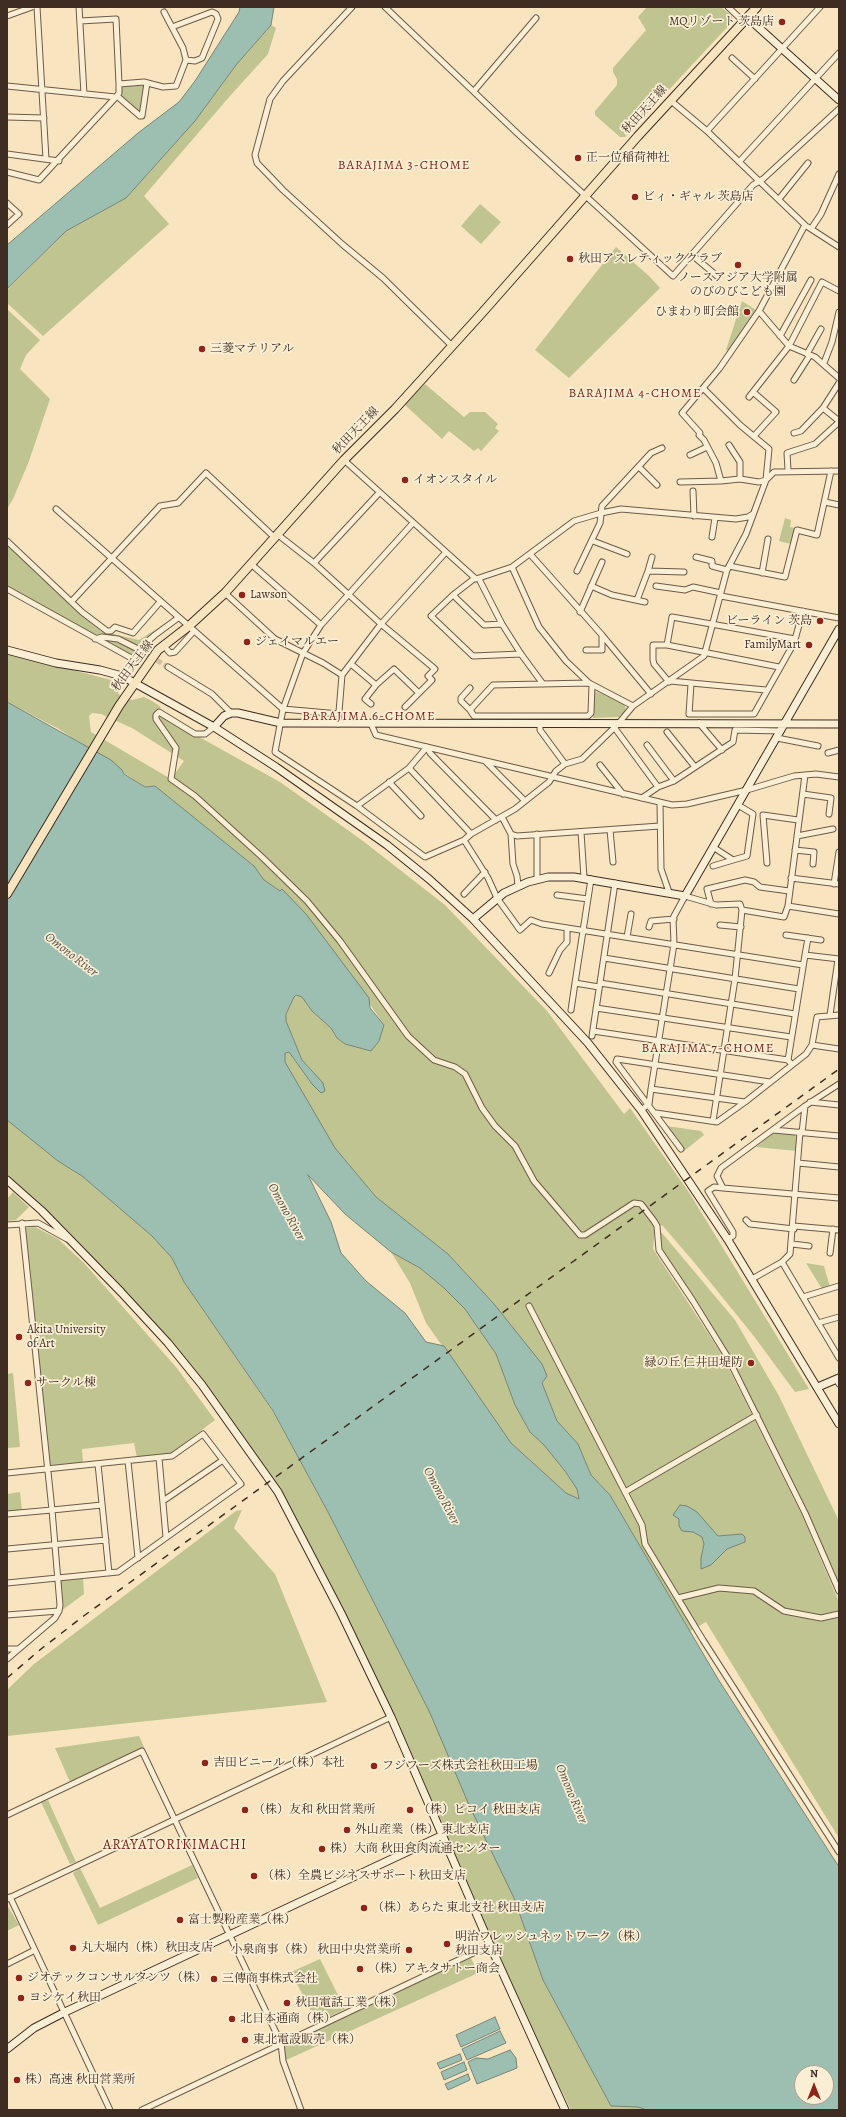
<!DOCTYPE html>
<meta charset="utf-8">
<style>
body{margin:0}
#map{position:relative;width:846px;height:2117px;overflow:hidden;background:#f8e5bf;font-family:Alegreya,serif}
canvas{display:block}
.frame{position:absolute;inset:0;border:8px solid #3f2c22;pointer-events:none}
.north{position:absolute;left:794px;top:2065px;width:40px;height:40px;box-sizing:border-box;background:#faeed5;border:1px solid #afa08d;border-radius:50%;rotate:0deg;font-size:11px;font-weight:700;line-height:16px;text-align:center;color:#3f2c22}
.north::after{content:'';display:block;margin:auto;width:14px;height:18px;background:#8f2418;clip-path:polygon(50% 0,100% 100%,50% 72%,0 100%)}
</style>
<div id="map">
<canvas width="846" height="2117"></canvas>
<div class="frame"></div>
<div class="north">N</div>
</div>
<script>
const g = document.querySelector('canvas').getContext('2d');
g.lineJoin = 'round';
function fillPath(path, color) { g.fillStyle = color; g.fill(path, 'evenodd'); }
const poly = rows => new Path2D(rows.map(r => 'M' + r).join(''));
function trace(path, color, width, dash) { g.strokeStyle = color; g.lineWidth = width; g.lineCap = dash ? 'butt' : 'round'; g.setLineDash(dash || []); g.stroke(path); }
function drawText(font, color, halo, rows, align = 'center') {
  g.font = font + ' Alegreya,"Noto Serif JP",serif'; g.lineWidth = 3.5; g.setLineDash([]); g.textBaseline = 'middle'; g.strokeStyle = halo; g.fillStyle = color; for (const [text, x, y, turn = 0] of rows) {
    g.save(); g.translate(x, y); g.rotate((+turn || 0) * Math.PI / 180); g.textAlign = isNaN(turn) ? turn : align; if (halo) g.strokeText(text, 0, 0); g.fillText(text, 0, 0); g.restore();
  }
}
const green = poly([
 [647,7,721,7,732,16,732,22,625,137,620,137,595,115,595,111,617,85,617,79,613,72,613,68,646,30,638,17],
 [271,25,276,28,268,54,230,96,144,196,169,224,43,336,7,303,7,290,66,231,126,198,195,121,236,65],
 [144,85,142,113,139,113,121,96,122,86],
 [480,204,501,222,481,244,461,226],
 [616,247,649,276,660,288,569,378,535,350],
 [742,301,756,310,728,351,726,350],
 [7,309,40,340,26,355,20,369,50,399,29,461,13,499,7,509],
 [425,384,464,417,470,412,485,412,498,424,495,428,499,431,481,451,478,448,474,451,449,431,442,439,404,404],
 [785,518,791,520,790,527,795,528,791,544,779,541],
 [7,539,84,617,101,631,139,640,166,623,147,639,135,655,129,654,7,587],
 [7,653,115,681,119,687,118,694,132,700,144,697,152,701,161,707,158,711,201,738,280,782,363,841,445,905,547,1011,624,1114,630,1108,690,1194,809,1389,795,1392,753,1335,693,1261,662,1225,655,1229,653,1249,721,1353,802,1515,839,1602,839,1838,706,1622,690,1631,610,1495,591,1475,578,1444,557,1421,524,1342,494,1304,448,1254,376,1197,335,1148,295,1082,285,1062,285,1053,289,1052,301,1069,314,1073,302,1060,286,1021,286,1014,294,997,296,994,302,997,312,1011,331,1028,337,1038,345,1044,371,1051,379,1041,384,1025,369,1003,282,889,280,891,264,880,254,866,155,786,145,787,59,729,7,702],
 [92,713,101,714,132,728,184,761,171,779,91,732,89,716],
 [595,691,624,703,626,710,619,717,593,718,593,692],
 [7,1120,58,1161,82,1176,152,1236,172,1258,184,1282,273,1412,328,1512,430,1713,514,1898,544,1982,611,2106,638,2107,647,2110,571,2110,532,2031,424,1783,363,1650,279,1489,231,1419,194,1371,115,1282,70,1234,7,1176],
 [667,1126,701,1131,704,1135,684,1151],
 [774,1133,794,1135,798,1138,797,1151,756,1147],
 [13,1192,29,1207,16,1220,8,1221,7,1199],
 [35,1227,58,1239,84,1263,176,1367,215,1420,169,1455,137,1458,134,1443,82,1449,83,1463,49,1465,25,1228],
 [659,1233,662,1233,735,1320,779,1396,839,1521,839,1586,811,1520,730,1357,660,1248],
 [391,1252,420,1268,444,1288,465,1309,496,1354,515,1405,530,1432,544,1445,565,1471,578,1489,580,1499,566,1493,511,1443,426,1323,410,1283],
 [806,1263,824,1266,830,1287,822,1289],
 [13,1373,20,1447,7,1448,7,1374],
 [20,1492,22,1510,7,1512,7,1494],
 [242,1510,234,1528,275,1574,327,1702,7,1736,7,1690,34,1664,236,1511],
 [83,1578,84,1594,61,1611,60,1581],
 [139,1736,144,1747,70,1782,55,1748],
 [48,1800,76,1862,70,1864,41,1802],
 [192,1865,198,1878,98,1925,73,1873,80,1868,100,1908],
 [7,1905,19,1925,7,1931],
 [471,1958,478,1973,284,2061,282,2046],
 [320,1959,345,2009,317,2023,291,1972]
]);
const water = poly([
 [240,7,274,7,271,25,236,65,195,121,126,198,66,231,7,289,7,245,138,133,179,102,195,81,239,12,240,7],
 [7,702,111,760,122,770,124,774,145,787,155,786,254,866,264,880,280,891,282,889,306,914,369,998,370,1008,384,1025,379,1041,371,1051,345,1044,337,1038,331,1028,312,1011,302,997,296,995,294,997,286,1014,286,1021,302,1060,323,1083,325,1091,321,1093,312,1084,289,1052,285,1053,285,1062,335,1148,376,1197,448,1254,494,1304,542,1364,547,1376,542,1383,557,1421,578,1444,591,1475,610,1495,718,1679,839,1867,839,2110,647,2110,638,2107,611,2106,543,1980,514,1898,469,1805,430,1713,328,1512,273,1411,184,1282,172,1258,152,1236,82,1176,58,1161,7,1120,7,702],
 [308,1175,345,1214,391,1252,420,1268,444,1288,465,1309,496,1354,515,1405,530,1432,544,1445,565,1471,577,1489,579,1499,566,1493,511,1443,444,1346,426,1342,405,1313,366,1281,341,1253,331,1222,308,1175],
 [802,2073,826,2073,826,2097,802,2097,802,2073],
 [680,1505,687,1506,697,1512,718,1536,742,1534,745,1537,745,1542,727,1549,711,1565,701,1569,701,1558,704,1544,702,1537,693,1532,682,1531,679,1526,679,1519,673,1515,680,1505],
 [495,2017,500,2029,461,2047,456,2035,495,2017],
 [500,2031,506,2043,467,2060,462,2049,500,2031],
 [510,2050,516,2058,517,2068,477,2084,468,2062,476,2058,488,2059,510,2050],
 [460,2054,462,2060,440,2069,437,2063,460,2054],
 [464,2062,467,2070,444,2080,441,2072,464,2062],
 [468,2074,470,2080,448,2090,445,2084,468,2074]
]);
const streetTunnel = poly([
 [138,649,168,667]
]);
const street = poly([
 [37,7,46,159],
 [79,7,84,94],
 [352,7,283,81,270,99,255,155,257,163,283,190,342,244,383,278,451,345],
 [385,7,517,133,673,276,753,185,763,179,839,109],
 [728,7,744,22],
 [7,16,32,7],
 [80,21,116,19,119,84],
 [172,27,212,12,216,14,218,19,202,58,195,61,186,60],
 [732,58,755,79],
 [7,86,116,97,119,93,119,84,144,82,163,87,176,86,186,60,183,48,164,12],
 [474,91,536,18],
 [117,96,140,116,142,116,147,83],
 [670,100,707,131,805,225,759,311,719,369,682,413,700,433,699,435,704,440,716,463,721,481,740,479,759,482,766,480,769,449,740,425,704,389],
 [7,117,44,118],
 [707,131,820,7],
 [7,154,59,161],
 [739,162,839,53],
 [7,172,39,180,116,97],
 [779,199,808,163],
 [7,203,19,214,7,225],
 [808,227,839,247],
 [811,229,821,214,839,174],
 [692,255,717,276],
 [759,311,789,346,815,357,839,378],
 [780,336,811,280],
 [807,354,821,329],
 [824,363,832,342,839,312],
 [794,380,810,355],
 [753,392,776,412,754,436],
 [749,397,789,346,822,282,839,291],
 [823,408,839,421],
 [794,433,801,431,823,408,839,383],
 [729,445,740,462,740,479],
 [690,455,707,447],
 [344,460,476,579,512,567,574,521,601,513,621,509,736,519,748,517,753,514],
 [639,467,657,485],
 [788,470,787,453,815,444,839,422],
 [680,482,721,481],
 [693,491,694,516],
 [825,502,839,505],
 [56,509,283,709,339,714],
 [413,523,321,625,303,653,283,709,275,752,357,806,425,857,464,840,471,834,515,809,549,782,556,771,565,764,582,759,618,724,633,706,704,656,727,570,746,534,766,480,774,472,839,471],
 [277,534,314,563,381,624,435,669,428,676,432,680,419,693,394,669,376,685,351,664],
 [712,537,715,518],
 [7,541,82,612,107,631,111,631,115,627,133,633,160,602],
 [593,541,627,554],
 [530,554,602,635,651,694],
 [696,557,712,561,712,566,727,570],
 [314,563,379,493],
 [251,564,321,625],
 [729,566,785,577,797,530,817,535,831,471],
 [512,567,539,627,566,661,589,683,633,706],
 [577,571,600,523,602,506,651,453,662,448],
 [648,571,652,557],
 [762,573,768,539],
 [479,579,502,624],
 [591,586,612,595,645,602],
 [656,586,685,590,693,587,721,593],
 [7,589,133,659,136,658,148,641,155,635,178,618],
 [225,593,275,639,323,663,342,675],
 [453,595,475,578],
 [721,596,839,618],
 [637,600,648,571,684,572],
 [72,601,160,506,178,503,206,473,274,537],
 [580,612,602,562],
 [95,639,102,637,118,639,138,649],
 [667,645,653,645,653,660,654,664,669,682],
 [164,646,170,653,175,652,194,631],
 [586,650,602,650,602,635],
 [521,654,473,656,431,616,453,595,484,625,502,624,521,654,543,684],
 [168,667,212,694,231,713],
 [779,667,667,645,672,617,795,639],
 [670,681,766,690],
 [691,684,689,714,754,714,794,643,803,611],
 [470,688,461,698,461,701,470,710,493,685,589,683],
 [371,704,365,699,376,685],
 [405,707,419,693],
 [470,710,474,716,588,716,591,713,592,685],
 [699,723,722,750],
 [338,724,342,675,381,624,446,552],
 [371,724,376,735,672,805,687,804,747,790,794,776,816,774,839,777],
 [540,724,540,730,565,764],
 [214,727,205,734,195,734,159,712,156,715,156,719,176,748,171,779,195,796,263,858,307,901,340,941,408,1036,434,1060,455,1067,465,1074,482,1108,495,1126,515,1146,534,1181,580,1235,585,1235,634,1203,641,1204,654,1221,657,1226,659,1250,693,1301,727,1356,805,1513,839,1591],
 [614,727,658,787],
 [667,732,695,767],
 [777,738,818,746],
 [647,745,674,781],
 [828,753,839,750],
 [486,762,525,801],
 [600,765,623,794],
 [409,768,471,834],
 [389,782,421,816],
 [803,794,831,798,829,814],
 [642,798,658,787,674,781,733,742,735,730,781,731],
 [660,803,661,869,669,892],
 [357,806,409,768,427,747,430,753,496,820],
 [502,817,511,834,517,836,660,826],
 [610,830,613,862],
 [581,832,584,878],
 [511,834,513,864,517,876,518,886],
 [537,834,537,879],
 [797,836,833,829],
 [464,840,488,878,497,898,520,930,531,920,542,924,803,965],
 [713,847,733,860,747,856,753,814,738,805],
 [795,850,814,852,813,864],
 [767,863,763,815,798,820],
 [713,866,733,860],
 [791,878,839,884],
 [591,879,575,983,599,987],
 [834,884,839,852],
 [464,894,485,872],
 [557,895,588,899],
 [711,904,707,889,745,880,754,882,760,887,789,891],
 [788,906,839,914],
 [720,925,741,927],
 [649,927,651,921,674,919],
 [786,935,821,940],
 [627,937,631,914],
 [805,955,808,938],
 [604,958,799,989],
 [549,973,560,950,567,942,567,928],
 [600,983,795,1014],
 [596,1008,791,1037],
 [571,1010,575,983],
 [830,1015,838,959],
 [593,1031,788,1060,792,1065],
 [592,1036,615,883],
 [812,1045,817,1017,839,1015],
 [788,1060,805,955,839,959],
 [839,1084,805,1106,721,1168,717,1176,723,1188,839,1198],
 [651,1089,745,1102,806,1054,812,1045,839,1049],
 [810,1102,839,1105],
 [641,1110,649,1104,651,1089,674,944,673,918,685,896,716,905,740,904,742,910,784,917,788,906,805,775],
 [656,1113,717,1122,745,1102],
 [713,1121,735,979,742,910],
 [773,1130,839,1136],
 [802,1133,805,1106],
 [681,1149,616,1062,617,1059,770,1082],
 [798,1163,839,1167],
 [723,1188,714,1187,708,1191,733,1232,733,1236,728,1239],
 [746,1220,750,1224,794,1229],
 [7,1225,38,1223,67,1239],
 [794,1226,839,1230],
 [792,1244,809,1246],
 [830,1253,833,1229],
 [782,1262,839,1358],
 [752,1279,782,1262,790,1254,800,1132],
 [803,1297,839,1286],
 [529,1306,642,1525,645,1544,703,1640,839,1852],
 [818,1323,839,1317],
 [836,1379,839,1384],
 [159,1458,166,1537],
 [128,1461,138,1558],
 [98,1464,109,1573],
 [7,1473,172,1456,203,1434,241,1484,118,1572,7,1583],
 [625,1492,757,1415],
 [163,1501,223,1460],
 [7,1514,52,1510,22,1223],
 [7,1549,106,1540],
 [678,1598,719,1588,754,1591,784,1611,821,1618,839,1614],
 [7,1615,59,1611],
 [7,1649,18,1649],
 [7,1659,55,1618,59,1611,60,1605,52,1510,102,1505],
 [7,1815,142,1751,281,2043,283,2061,301,2110],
 [10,1897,110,2110],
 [7,1899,391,1717],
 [7,1964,35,1950],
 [142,2110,490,1945]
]);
const secondary = poly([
 [748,18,839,100],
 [7,650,56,663,100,670,122,676,214,727,276,767,387,845,429,879,473,919,588,1043,641,1110,728,1240,839,1424],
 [214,727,224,716,231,713,238,713,281,723,839,724],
 [473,919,504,893,528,882,548,877,574,877,685,896,839,629],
 [7,1180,42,1211,121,1292,168,1343,202,1385,278,1492,341,1613,391,1717,490,1945,565,2110],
 [818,1387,839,1378],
 [7,2049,34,2028,65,2012,443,1835]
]);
const primary = poly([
 [7,894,119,706,158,650,189,626,225,593,344,460,395,409,482,313,638,136,757,7]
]);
const rail = poly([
 [7,1678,41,1649,85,1615,839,1069]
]);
const markers = [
 [782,22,4,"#8f2418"],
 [578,158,4,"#8f2418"],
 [635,197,4,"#8f2418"],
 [570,259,4,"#8f2418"],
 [738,265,4,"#8f2418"],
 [747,312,4,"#8f2418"],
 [202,349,4,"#8f2418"],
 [405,480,4,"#8f2418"],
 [242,595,4,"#8f2418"],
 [820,621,4,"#8f2418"],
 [247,642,4,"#8f2418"],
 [809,645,4,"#8f2418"],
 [19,1337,4,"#8f2418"],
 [751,1363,4,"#8f2418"],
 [28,1383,4,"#8f2418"],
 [205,1763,4,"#8f2418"],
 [374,1766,4,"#8f2418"],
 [245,1810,4,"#8f2418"],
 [410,1810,4,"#8f2418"],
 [347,1830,4,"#8f2418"],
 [322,1849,4,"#8f2418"],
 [254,1876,4,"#8f2418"],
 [364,1908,4,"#8f2418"],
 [180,1920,4,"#8f2418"],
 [447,1944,4,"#8f2418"],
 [73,1948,4,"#8f2418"],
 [409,1950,4,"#8f2418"],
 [360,1969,4,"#8f2418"],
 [19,1978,4,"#8f2418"],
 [214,1979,4,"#8f2418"],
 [21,1998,4,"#8f2418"],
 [287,2003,4,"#8f2418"],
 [232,2019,4,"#8f2418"],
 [245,2040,4,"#8f2418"],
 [17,2080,4,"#8f2418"]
];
const poiNames = [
 ["MQリゾート 茨島店",774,22,"right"],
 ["正一位稲荷神社",586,158],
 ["ビィ・ギャル 茨島店",643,197],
 ["秋田アスレティッククラブ",578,259],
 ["ノースアジア大学附属",738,278,"center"],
 ["のびのびこども園",738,292,"center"],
 ["ひまわり町会館",739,312,"right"],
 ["三菱マテリアル",210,349],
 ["イオンスタイル",413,480],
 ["Lawson",250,595],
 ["ビーライン 茨島",812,621,"right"],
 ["ジェイマルエー",255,642],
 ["FamilyMart",801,645,"right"],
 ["Akita University",27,1330],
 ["of Art",27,1344],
 ["緑の丘 仁井田堤防",743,1363,"right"],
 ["サークル棟",36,1383],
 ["吉田ビニール（株）本社",213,1763],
 ["フジフーズ株式会社秋田工場",382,1766],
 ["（株）友和 秋田営業所",253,1810],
 ["（株）ピコイ 秋田支店",418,1810],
 ["外山産業（株） 東北支店",355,1830],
 ["株）大商 秋田食肉流通センター",330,1849],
 ["（株）全農ビジネスサポート秋田支店",262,1876],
 ["（株）あらた 東北支社 秋田支店",372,1908],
 ["富士製粉産業（株）",188,1920],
 ["明治フレッシュネットワーク（株）",455,1937],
 ["秋田支店",455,1951],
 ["丸大堀内（株）秋田支店",81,1948],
 ["小泉商事（株） 秋田中央営業所",401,1950,"right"],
 ["（株）アキタサトー商会",368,1969],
 ["ジオテックコンサルタンツ（株）",27,1978],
 ["三傳商事株式会社",222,1979],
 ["ヨシケイ秋田",29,1998],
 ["秋田電話工業（株）",295,2003],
 ["北日本通商（株）",240,2019],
 ["東北電設販売（株）",253,2040],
 ["株）高速 秋田営業所",25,2080]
];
const streetNames = [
 ["秋田天王線",645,110,-48],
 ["秋田天王線",356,431,-46],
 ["秋田天王線",133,666,-53]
];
const neighbourhoodNames = [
 ["BARAJIMA 3-CHOME",404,166],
 ["BARAJIMA 4-CHOME",635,394],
 ["BARAJIMA 6-CHOME",369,717],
 ["BARAJIMA 7-CHOME",708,1049]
];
const waterNames = [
 ["Omono River",71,955,38],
 ["Omono River",286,1212,61],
 ["Omono River",441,1496,62],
 ["Omono River",571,1794,67]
];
const quarterNames = [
 ["ARAYATORIKIMACHI",175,1846]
];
fillPath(green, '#bfc490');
fillPath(water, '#9dbfb1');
trace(water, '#778478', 1);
trace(streetTunnel, '#d3c0a0', 5, [5, 2.5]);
trace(street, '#6d5a49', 7);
trace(secondary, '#3f2c22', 9);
trace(primary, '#3f2c22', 10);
trace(street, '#faeed5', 5);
trace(secondary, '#faeed5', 7);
trace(primary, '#f8e5bf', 8);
trace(rail, '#3f2c22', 1.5, [7, 7]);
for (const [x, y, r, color] of markers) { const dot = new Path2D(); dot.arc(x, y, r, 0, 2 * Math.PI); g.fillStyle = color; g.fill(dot); trace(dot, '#faeed5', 1.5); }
drawText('12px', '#3f2c22', '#faeed5', poiNames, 'left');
drawText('12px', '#3f2c22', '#faeed5', streetNames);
g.letterSpacing = '1px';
drawText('13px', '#7a1f14', '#faeed5', neighbourhoodNames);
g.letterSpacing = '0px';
drawText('italic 13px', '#565146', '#faeed5', waterNames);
g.letterSpacing = '1px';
drawText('14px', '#7a1f14', '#faeed5', quarterNames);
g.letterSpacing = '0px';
</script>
